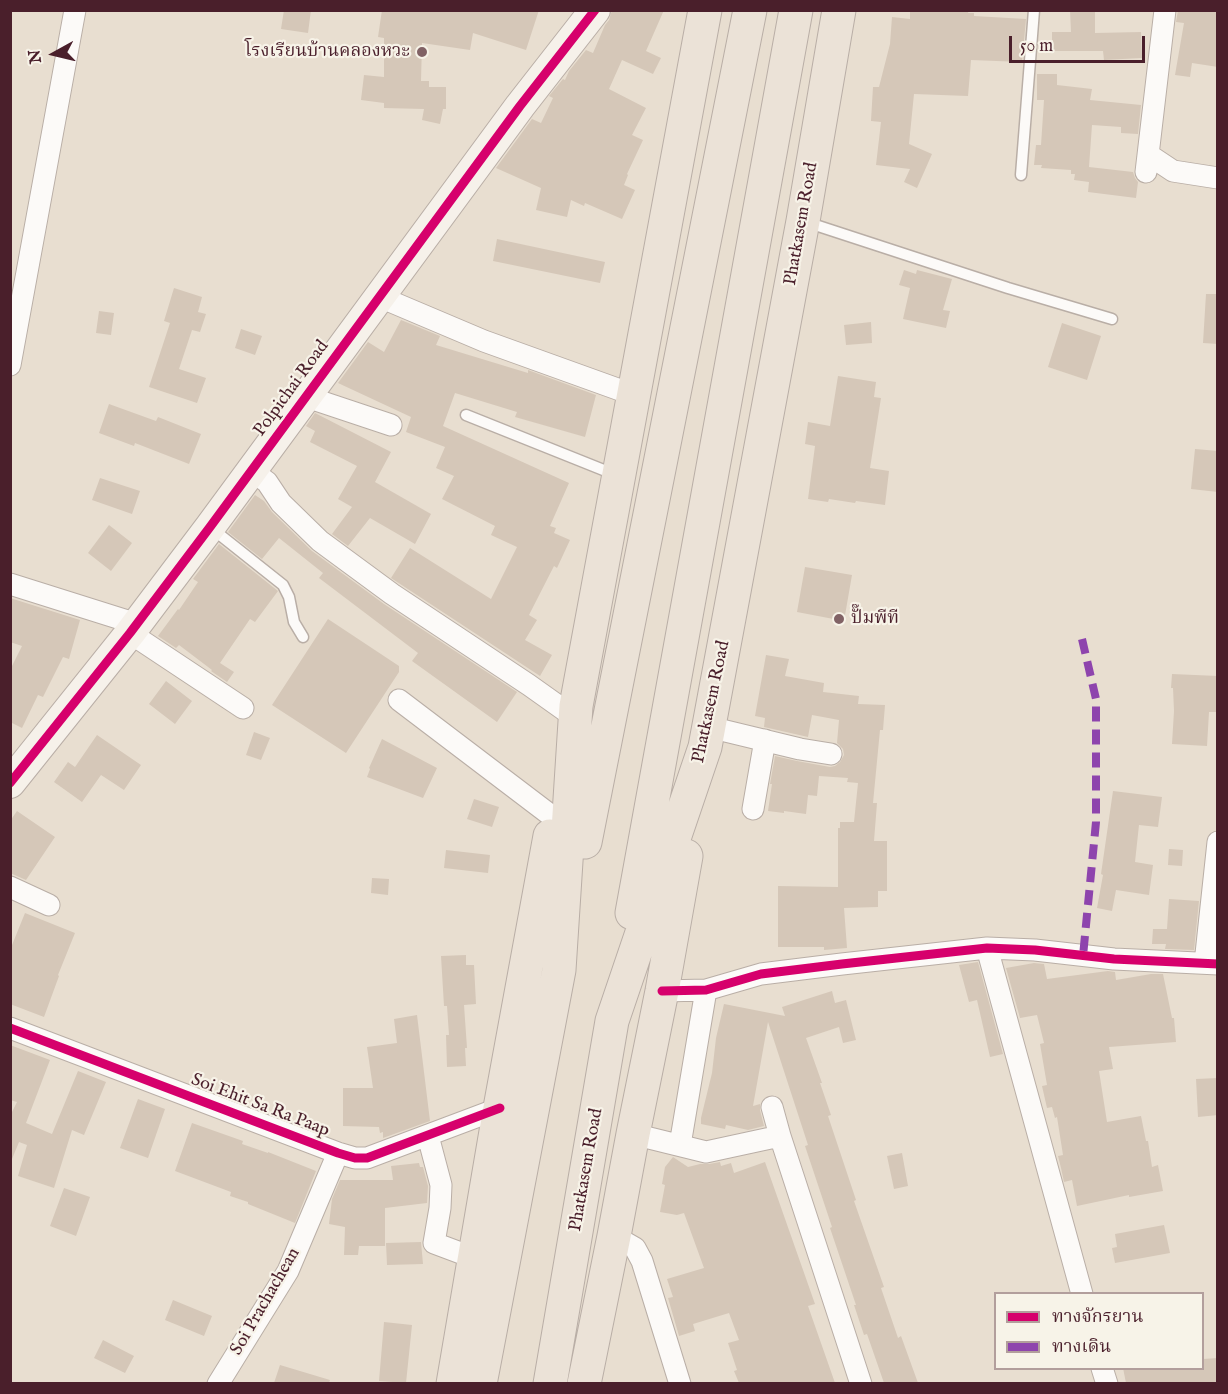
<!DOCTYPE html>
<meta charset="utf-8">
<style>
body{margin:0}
#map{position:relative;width:1228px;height:1394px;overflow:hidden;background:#e8ded0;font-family:"IM FELL English","Noto Serif Thai",serif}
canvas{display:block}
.frame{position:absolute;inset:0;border:12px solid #4a1f2b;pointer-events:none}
.legend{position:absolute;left:994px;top:1292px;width:210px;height:78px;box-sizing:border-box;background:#f7f3e8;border:2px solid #b29e9c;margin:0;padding:8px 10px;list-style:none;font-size:18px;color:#4a1f2b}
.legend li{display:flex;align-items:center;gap:12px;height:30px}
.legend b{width:30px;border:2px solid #b29e9c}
.north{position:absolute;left:24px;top:24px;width:60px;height:60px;-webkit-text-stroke:4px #f7f3e8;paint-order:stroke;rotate:262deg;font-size:16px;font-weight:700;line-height:24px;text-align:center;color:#4a1f2b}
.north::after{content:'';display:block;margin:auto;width:21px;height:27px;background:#4a1f2b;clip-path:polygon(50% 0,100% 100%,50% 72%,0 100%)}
.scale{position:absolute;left:1009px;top:36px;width:136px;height:27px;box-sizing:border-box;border:3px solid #4a1f2b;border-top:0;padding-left:8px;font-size:18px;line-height:21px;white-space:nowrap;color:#4a1f2b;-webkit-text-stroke:4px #f7f3e8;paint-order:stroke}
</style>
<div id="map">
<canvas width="1228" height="1394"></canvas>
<div class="frame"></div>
<ul class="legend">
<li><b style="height:8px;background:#d6006c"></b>ทางจักรยาน</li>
<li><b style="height:8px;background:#8e44ad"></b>ทางเดิน</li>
</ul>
<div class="north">N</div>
<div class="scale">50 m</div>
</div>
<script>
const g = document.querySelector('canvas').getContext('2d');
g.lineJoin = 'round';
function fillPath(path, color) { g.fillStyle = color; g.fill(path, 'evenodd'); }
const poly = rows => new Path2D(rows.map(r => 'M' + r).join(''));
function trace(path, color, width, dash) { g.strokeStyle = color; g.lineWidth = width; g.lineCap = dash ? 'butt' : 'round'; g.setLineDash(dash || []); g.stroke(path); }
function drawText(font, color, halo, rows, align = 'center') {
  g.font = font + ' "IM FELL English","Noto Serif Thai",serif'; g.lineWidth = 4.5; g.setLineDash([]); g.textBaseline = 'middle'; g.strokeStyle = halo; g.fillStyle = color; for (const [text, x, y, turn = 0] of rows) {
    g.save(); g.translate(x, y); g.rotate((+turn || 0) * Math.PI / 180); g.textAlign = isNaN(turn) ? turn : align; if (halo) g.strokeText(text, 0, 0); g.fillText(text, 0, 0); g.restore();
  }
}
const building = poly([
 [284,10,311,10,308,33,281,29],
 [382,10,539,10,526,50,473,33,470,50,422,43,421,81,429,81,429,87,446,87,446,109,443,109,440,124,422,120,424,109,384,108,384,103,361,100,364,75,384,77,384,38,378,37],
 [612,10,664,10,646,51,661,58,653,74,622,60,609,89,646,108,632,135,643,140,627,174,628,175,624,185,635,190,622,219,585,203,584,206,571,200,567,217,536,210,541,188,496,168,532,119,541,123,553,98,549,96,563,79,565,80,569,71,586,50,593,53,605,25,609,20],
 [910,10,969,10,968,13,974,13,974,16,1026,19,1022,62,971,60,968,96,914,94,909,144,932,154,917,188,904,182,910,169,876,165,881,122,871,121,873,87,879,87,890,44,892,17,910,19],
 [1070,10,1095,10,1095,33,1141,32,1142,58,1104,60,1103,51,1052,51,1052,32,1071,32],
 [1178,10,1218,10,1218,67,1192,63,1190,77,1175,75,1184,23,1176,22],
 [1037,74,1057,74,1057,85,1092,89,1090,100,1141,105,1138,134,1121,133,1121,127,1092,125,1089,167,1133,172,1135,178,1138,182,1136,198,1088,192,1089,182,1074,180,1075,174,1071,174,1071,170,1041,168,1042,165,1034,165,1036,145,1041,145,1044,100,1037,100],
 [497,239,605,262,600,283,493,261],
 [904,270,916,274,917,270,952,279,943,310,950,311,946,328,903,319,910,288,899,285],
 [174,288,202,297,198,312,206,314,200,332,192,330,179,369,206,378,197,403,149,387,170,323,164,321],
 [1206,294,1218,294,1218,344,1203,343],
 [99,311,114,313,111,335,96,333],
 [401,320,440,336,436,345,528,373,528,370,596,395,585,437,515,417,517,412,455,393,443,426,569,483,550,526,556,528,554,533,570,540,557,568,554,566,529,615,537,620,525,640,552,655,540,676,391,578,410,548,491,599,517,547,491,535,495,526,442,499,454,476,436,468,445,447,406,432,411,417,338,383,368,342,384,352],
 [871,322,872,343,846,345,844,325],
 [1062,323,1101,336,1087,380,1048,367],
 [241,329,262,336,255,355,235,348],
 [838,376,876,382,874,397,881,398,870,468,889,471,885,505,856,501,855,503,829,499,828,502,808,499,815,446,805,444,808,422,830,426],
 [109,404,156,421,158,417,201,434,189,464,135,443,134,446,99,433],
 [315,413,391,452,375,482,431,514,415,544,370,518,348,546,332,534,352,507,338,499,357,466,310,442,315,431,306,426],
 [1195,449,1218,451,1218,492,1191,489],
 [100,478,140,491,132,514,92,500],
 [255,495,264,501,272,512,312,551,384,604,517,692,497,722,412,661,418,653,319,578,323,573,279,538,262,559,228,532],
 [109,525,132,543,111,571,88,553],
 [219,544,278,591,255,622,250,619,220,663,234,672,227,682,211,671,212,670,179,645,176,648,158,636,178,609,179,610,198,582,193,579],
 [805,567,852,575,844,621,797,612],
 [10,598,80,620,69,659,63,657,43,697,38,695,22,728,10,722,10,670,22,646,10,642],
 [328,619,399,666,399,672,346,753,272,705],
 [766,655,789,659,785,676,824,683,823,692,859,696,858,704,885,705,883,730,880,730,873,803,877,803,874,841,887,841,887,891,878,891,878,907,844,908,847,948,824,950,824,947,778,947,778,886,838,887,838,828,840,828,840,822,854,822,858,783,847,782,848,778,819,776,817,796,808,795,806,814,784,811,784,813,768,811,772,784,770,784,775,756,797,761,830,767,835,766,840,762,844,755,843,749,837,743,839,720,812,715,808,737,764,727,765,718,755,716],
 [1172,674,1218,676,1218,712,1209,712,1207,746,1172,744,1174,711,1173,688,1171,688],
 [166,681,192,701,175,724,149,704],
 [254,732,270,738,261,760,246,755],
 [97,735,141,765,124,790,101,775,82,802,54,782,68,762,75,767],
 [382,739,437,768,423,798,367,777,370,769,369,768],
 [1113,791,1162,797,1158,827,1139,825,1135,862,1153,865,1149,895,1116,890,1112,911,1097,908,1103,875,1101,874],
 [474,799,499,807,492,827,467,819],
 [17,811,55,837,26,880,10,873,10,821],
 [1169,849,1183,850,1182,866,1168,865],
 [446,850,490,855,488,873,444,868],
 [372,878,389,879,388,895,371,893],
 [1169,899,1199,901,1194,950,1165,949,1166,944,1152,944,1153,929,1167,929],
 [25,913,75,933,58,975,59,976,44,1017,10,1004,10,950],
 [466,955,466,965,474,965,476,1004,464,1005,467,1048,465,1048,466,1066,447,1067,446,1035,449,1035,447,1006,444,1006,441,956],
 [978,962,1003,1054,990,1057,977,1000,969,1002,959,965],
 [1034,963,1044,964,1047,979,1108,971,1115,972,1116,980,1151,974,1163,974,1172,1018,1174,1018,1176,1042,1109,1047,1113,1069,1099,1071,1107,1122,1141,1116,1146,1141,1148,1141,1152,1167,1158,1165,1163,1191,1129,1197,1129,1195,1077,1206,1072,1180,1064,1182,1061,1168,1058,1156,1063,1155,1057,1117,1055,1118,1052,1107,1047,1108,1042,1086,1047,1085,1040,1044,1044,1043,1037,1015,1020,1018,1006,968],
 [832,991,835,1003,846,1000,856,1040,843,1043,839,1027,806,1038,822,1083,820,1083,831,1115,828,1116,856,1200,854,1201,884,1287,881,1288,898,1338,901,1336,918,1383,884,1383,867,1334,864,1335,854,1305,856,1305,830,1228,832,1227,805,1146,808,1145,768,1022,753,1106,760,1104,760,1110,764,1126,748,1130,726,1125,725,1129,701,1124,701,1118,712,1073,716,1038,724,1004,785,1016,782,1007],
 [417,1015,430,1121,383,1138,383,1132,380,1133,379,1127,343,1126,343,1088,373,1088,367,1047,397,1043,394,1019],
 [10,1045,50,1060,26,1123,52,1134,78,1071,106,1082,84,1135,72,1130,54,1188,18,1176,27,1145,19,1142,12,1159,10,1159,10,1116,17,1102,10,1100],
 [1218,1078,1218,1115,1198,1117,1196,1079],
 [138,1099,165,1109,148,1158,120,1148],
 [192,1123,243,1141,242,1144,268,1153,268,1152,316,1171,295,1223,248,1204,248,1202,230,1196,231,1192,175,1171],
 [902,1153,908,1186,894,1189,887,1156],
 [673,1157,688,1167,700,1164,709,1164,720,1162,721,1166,731,1163,734,1173,765,1162,815,1304,808,1306,835,1383,739,1383,734,1371,737,1370,728,1343,739,1340,729,1313,693,1324,695,1331,679,1336,668,1298,673,1297,667,1279,704,1268,684,1213,677,1215,660,1212,665,1185,662,1184,665,1167],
 [419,1163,420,1167,423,1167,428,1186,427,1203,385,1208,385,1246,359,1246,358,1255,344,1255,345,1227,329,1224,332,1199,340,1180,393,1180,391,1166],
 [64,1188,90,1197,76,1236,50,1226],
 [1164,1225,1170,1253,1115,1263,1112,1248,1117,1247,1115,1234],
 [421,1242,423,1264,387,1265,386,1243],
 [173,1300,212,1316,204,1336,165,1320],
 [384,1322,412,1325,406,1383,379,1381],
 [103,1340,134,1356,125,1373,94,1358],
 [1218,1358,1218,1383,1126,1383,1123,1368,1203,1368,1203,1359],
 [280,1365,330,1380,329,1383,274,1383]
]);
const lane = poly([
 [1021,175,1034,10],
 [806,222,1008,288,1112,319],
 [466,415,616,475],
 [210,527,283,585,289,597,294,622,303,637]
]);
const street = poly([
 [1149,155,1173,171,1218,178],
 [1146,172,1165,10],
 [380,297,484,341,634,395],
 [10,365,75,10],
 [307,397,391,425],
 [252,471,267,482,281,503,320,541,392,594,529,685,574,717],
 [10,584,137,624],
 [130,633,243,708],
 [399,700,553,817],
 [709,727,800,749,831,754],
 [753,809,765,740],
 [10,887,49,905],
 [987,948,1082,1294],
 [1205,963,1218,842],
 [662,991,706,990,761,974,842,964,987,948,1035,950,1114,959,1218,964],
 [10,1028,338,1153,355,1158,367,1158,500,1108],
 [772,1107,780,1136,861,1384],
 [633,1134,706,1152,780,1136],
 [428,1136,441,1185,440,1208,434,1243,474,1258],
 [680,1145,706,990],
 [614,1236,635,1248,642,1261,680,1384],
 [1102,1368,1107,1384],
 [218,1384,288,1271,338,1153]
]);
const secondary = poly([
 [10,783,130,633,210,527,520,106,595,10]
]);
const highway = poly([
 [585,842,750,10],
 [632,913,796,10],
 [453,1384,500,1108,550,836],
 [480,1384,559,970,576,706,705,10],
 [550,1384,612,1021,705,747,803,221,839,10],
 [584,1384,614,1236,633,1134,662,991,686,856]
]);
const quiet = poly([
 [1082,639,1096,699,1096,822,1083,956]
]);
const cycleway = poly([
 [10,783,130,633,210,527,520,106,595,10],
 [662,991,706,990,761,974,842,964,987,948,1035,950,1114,959,1218,964],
 [10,1028,338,1153,355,1158,367,1158,500,1108]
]);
const markers = [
 [422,52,6,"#816265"],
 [839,619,6,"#816265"]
];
const poiNames = [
 ["โรงเรียนบ้านคลองหวะ",410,52],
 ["ปั๊มพีที",851,619,"left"]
];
const streetNames = [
 ["Phatkasem Road",802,224,-80],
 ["Polpichai Road",292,389,-54],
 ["Phatkasem Road",712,702,-78],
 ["Soi Ehit Sa Ra Paap",260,1106,21],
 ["Phatkasem Road",587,1170,-80],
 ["Soi Prachachean",266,1302,-60]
];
fillPath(building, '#d5c7b8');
trace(lane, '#b9aea6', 13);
trace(street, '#b9aea6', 23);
trace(secondary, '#b9aea6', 32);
trace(highway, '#b9aea6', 35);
trace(lane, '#fcfaf8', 10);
trace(street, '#fcfaf8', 21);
trace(secondary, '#f6f1ea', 30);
trace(highway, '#ebe2d7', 33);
trace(quiet, '#8e44ad', 8, [15, 8]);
trace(cycleway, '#d6006c', 9);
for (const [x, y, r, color] of markers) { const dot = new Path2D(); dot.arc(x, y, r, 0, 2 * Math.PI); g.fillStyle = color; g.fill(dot); trace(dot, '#f7f3e8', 2); }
drawText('18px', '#4a1f2b', '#f7f3e8', poiNames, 'right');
drawText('18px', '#4a1f2b', '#f7f3e8', streetNames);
</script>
